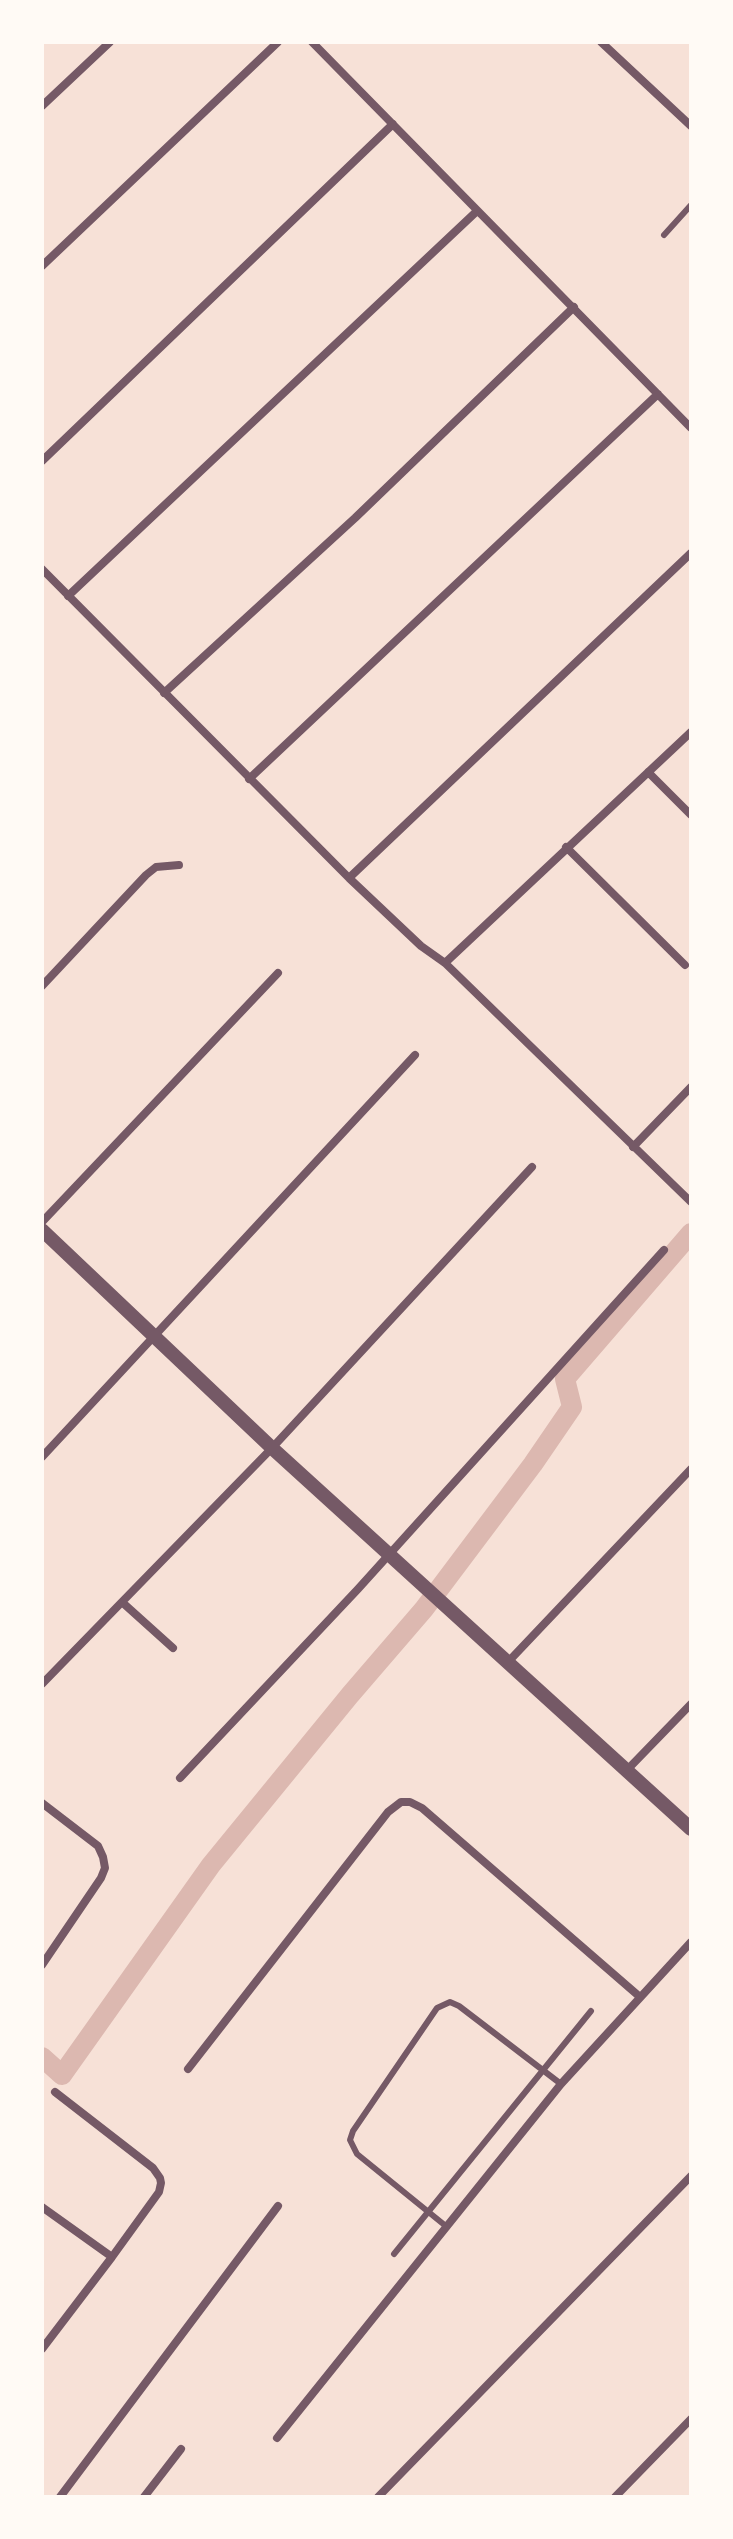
<!DOCTYPE html>
<style>
body{margin:0}
#map{position:relative;width:733px;height:2539px;overflow:hidden;background:#f7e1d7;font-family:Roboto,sans-serif}
canvas{display:block}
.frame{position:absolute;inset:0;border:44px solid #fffaf5;pointer-events:none}
</style>
<div id="map">
<canvas width="733" height="2539"></canvas>
<div class="frame"></div>
</div>
<script>
const g = document.querySelector('canvas').getContext('2d');
g.lineJoin = 'round';
const poly = rows => new Path2D(rows.map(r => 'M' + r).join(''));
function trace(path, color, width, dash) { g.strokeStyle = color; g.lineWidth = width; g.lineCap = dash ? 'butt' : 'round'; g.setLineDash(dash || []); g.stroke(path); }
const canal = poly([
 [42,2057,62,2075,211,1865,350,1695,424,1609,533,1464,572,1407,565,1379,691,1233]
]);
const service = poly([
 [664,235,691,205],
 [447,2227,357,2154,350,2140,353,2131,437,2008,450,2002,459,2006,561,2084],
 [394,2254,591,2011]
]);
const minor = poly([
 [312,42,691,428],
 [601,42,691,126],
 [42,106,110,42],
 [42,266,278,42],
 [42,461,393,124],
 [42,569,349,878,421,946,445,963,691,1202],
 [68,596,477,211],
 [164,693,355,518,574,307],
 [648,772,691,815],
 [249,779,658,394],
 [566,847,685,965],
 [349,878,691,553],
 [445,963,691,732],
 [42,986,146,875,156,867,179,865],
 [633,1147,691,1087],
 [42,1222,278,973],
 [42,1457,415,1055],
 [123,1603,173,1648],
 [508,1662,691,1469],
 [42,1684,272,1448,532,1167],
 [627,1770,691,1704],
 [180,1778,358,1589,664,1250],
 [42,1803,98,1846,103,1857,105,1868,101,1878,42,1965],
 [188,2069,388,1812,401,1802,410,1802,422,1808,640,1997],
 [42,2207,112,2257],
 [42,2349,112,2257,159,2192,161,2183,160,2178,153,2168,55,2092],
 [277,2438,561,2084,691,1942],
 [60,2497,278,2206],
 [144,2497,181,2449],
 [378,2497,691,2176],
 [615,2497,691,2419]
]);
const tertiary = poly([
 [42,1230,272,1448,691,1829]
]);
trace(canal, '#dcb8b0', 20);
trace(service, '#755966', 6);
trace(minor, '#755966', 8);
trace(tertiary, '#755966', 14);
</script>
